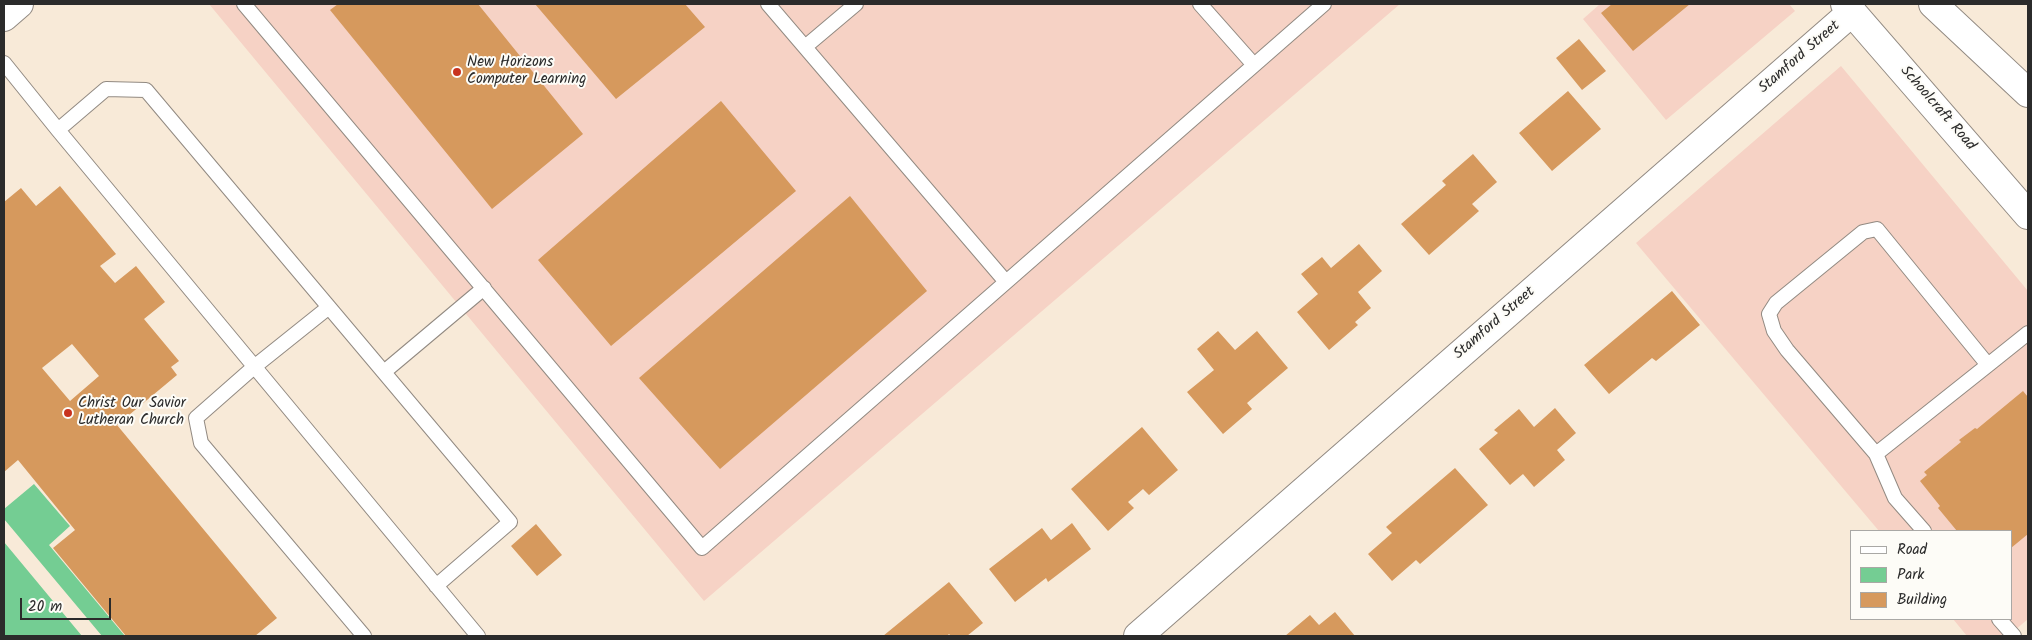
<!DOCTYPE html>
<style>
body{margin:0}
#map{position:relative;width:2032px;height:640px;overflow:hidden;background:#f8ead8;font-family:Kalam,sans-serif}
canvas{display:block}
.frame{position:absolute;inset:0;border:5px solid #2b2b2b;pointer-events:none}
.legend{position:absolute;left:1850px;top:530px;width:162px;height:90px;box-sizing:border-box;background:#fdfcf7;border:1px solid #a9a8a5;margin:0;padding:6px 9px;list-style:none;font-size:15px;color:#2b2b2b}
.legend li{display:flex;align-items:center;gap:10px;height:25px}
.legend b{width:25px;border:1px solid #a9a8a5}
.scale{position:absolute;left:20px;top:598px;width:91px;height:22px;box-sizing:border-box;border:2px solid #2b2b2b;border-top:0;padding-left:6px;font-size:15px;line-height:18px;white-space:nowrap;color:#2b2b2b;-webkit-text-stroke:4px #fdfcf7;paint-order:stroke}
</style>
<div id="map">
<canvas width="2032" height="640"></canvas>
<div class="frame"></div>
<ul class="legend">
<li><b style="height:6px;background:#fff"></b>Road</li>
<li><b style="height:14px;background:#74cd93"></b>Park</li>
<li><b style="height:14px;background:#d6995d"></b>Building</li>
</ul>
<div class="scale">20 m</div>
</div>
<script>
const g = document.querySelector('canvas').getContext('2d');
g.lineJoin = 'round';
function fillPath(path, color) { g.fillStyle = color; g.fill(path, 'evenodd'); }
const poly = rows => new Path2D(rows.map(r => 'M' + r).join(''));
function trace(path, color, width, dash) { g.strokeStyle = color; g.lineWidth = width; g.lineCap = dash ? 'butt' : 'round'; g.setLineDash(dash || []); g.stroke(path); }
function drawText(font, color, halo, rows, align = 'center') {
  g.font = font + ' Kalam,sans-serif'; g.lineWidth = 4; g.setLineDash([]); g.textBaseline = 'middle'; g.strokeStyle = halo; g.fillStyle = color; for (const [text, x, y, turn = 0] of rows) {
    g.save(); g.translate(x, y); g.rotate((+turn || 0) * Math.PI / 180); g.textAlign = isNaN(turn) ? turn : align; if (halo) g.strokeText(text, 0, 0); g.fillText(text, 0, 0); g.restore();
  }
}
const built = poly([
 [209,4,1400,4,704,601],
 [1600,4,1789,4,1795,11,1666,120,1583,19],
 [1841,66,2028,291,2028,619,2008,636,1967,636,1953,619,2011,619,2011,531,1879,531,1636,243]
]);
const green = poly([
 [34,484,70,526,49,545,125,636,102,636,4,519,4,509],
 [4,542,82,636,4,636]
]);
const building = poly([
 [338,4,478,4,583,134,492,209,330,10],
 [535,4,685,4,705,27,616,99],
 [1612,4,1690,4,1633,51,1601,13],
 [1579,39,1606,71,1582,90,1556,58],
 [1568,91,1601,129,1552,171,1519,133],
 [721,101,796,191,611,346,538,260],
 [1473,154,1497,182,1472,204,1479,211,1429,255,1401,224,1446,185,1442,181],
 [60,186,116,254,100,266,115,283,136,266,165,302,144,319,179,361,171,367,177,375,117,425,277,618,255,636,126,636,53,548,75,530,18,460,4,472,4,202,21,188,36,206],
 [72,344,99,376,70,401,42,368],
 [850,196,927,291,720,469,639,378],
 [1359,244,1382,271,1358,292,1371,308,1355,322,1358,325,1329,350,1297,312,1318,294,1301,274,1322,257,1331,268],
 [1672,291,1700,325,1656,361,1652,358,1609,394,1584,365],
 [1218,331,1235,350,1257,331,1288,368,1247,403,1252,409,1223,434,1187,392,1214,370,1197,349],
 [2023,391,2028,397,2028,534,2011,548,2011,531,1957,531,1938,508,1940,506,1920,481,1927,475,1924,472,1961,442,1959,440,1975,428,1977,429],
 [1555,408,1576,433,1557,450,1565,460,1534,487,1523,474,1510,485,1479,449,1498,433,1494,430,1519,409,1534,427],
 [1142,427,1178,470,1149,495,1143,489,1128,502,1134,508,1108,531,1071,489],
 [1455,468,1488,505,1420,564,1416,560,1392,581,1368,554,1392,533,1386,527],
 [1072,523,1091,549,1048,582,1046,578,1015,602,989,569,1042,528,1051,540],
 [536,524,562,555,537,576,511,546],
 [949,582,983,623,967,636,951,636,949,634,947,636,883,636],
 [1335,612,1355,636,1285,636,1310,615,1319,625]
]);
const lane = poly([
 [244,4,702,548,1324,4],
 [768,4,1006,282],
 [1200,4,1254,65],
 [805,47,856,4],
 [4,63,58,130,478,636],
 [58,130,106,89,146,90,510,522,436,586],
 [329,307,254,367,196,418,201,443,364,636],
 [384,372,484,288],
 [1876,454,1988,365],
 [1924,531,1895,498,1876,454,1787,350,1774,331,1769,314,1776,303,1863,232,1877,229,1988,365,2028,333],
 [1999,619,2014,636]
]);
const street = poly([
 [1138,636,1852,12]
]);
const secondary = poly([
 [1845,4,2028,215],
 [4,17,19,4]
]);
const highway = poly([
 [1933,4,2028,93]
]);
const markers = [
 [457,72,5,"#c8321e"],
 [68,413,5,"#c8321e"]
];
const streetNames = [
 ["Stamford Street",1800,58,-41],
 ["Schoolcraft Road",1937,109,49],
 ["Stamford Street",1495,324,-41]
];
const poiNames = [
 ["New Horizons",467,63],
 ["Computer Learning",467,80],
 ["Christ Our Savior",78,404],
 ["Lutheran Church",78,421]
];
fillPath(built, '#f6d2c5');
fillPath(green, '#74cd93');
fillPath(building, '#d6995d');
trace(lane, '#928a82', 16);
trace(street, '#928a82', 30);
trace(secondary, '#928a82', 30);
trace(highway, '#928a82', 30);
trace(lane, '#fff', 14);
trace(street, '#fff', 28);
trace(secondary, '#fff', 28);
trace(highway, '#fff', 28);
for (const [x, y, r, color] of markers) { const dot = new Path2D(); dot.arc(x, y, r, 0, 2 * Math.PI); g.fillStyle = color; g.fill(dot); trace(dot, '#fdfcf7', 2); }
drawText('15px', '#2b2b2b', '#fdfcf7', streetNames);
drawText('15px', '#2b2b2b', '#fdfcf7', poiNames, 'left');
</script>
